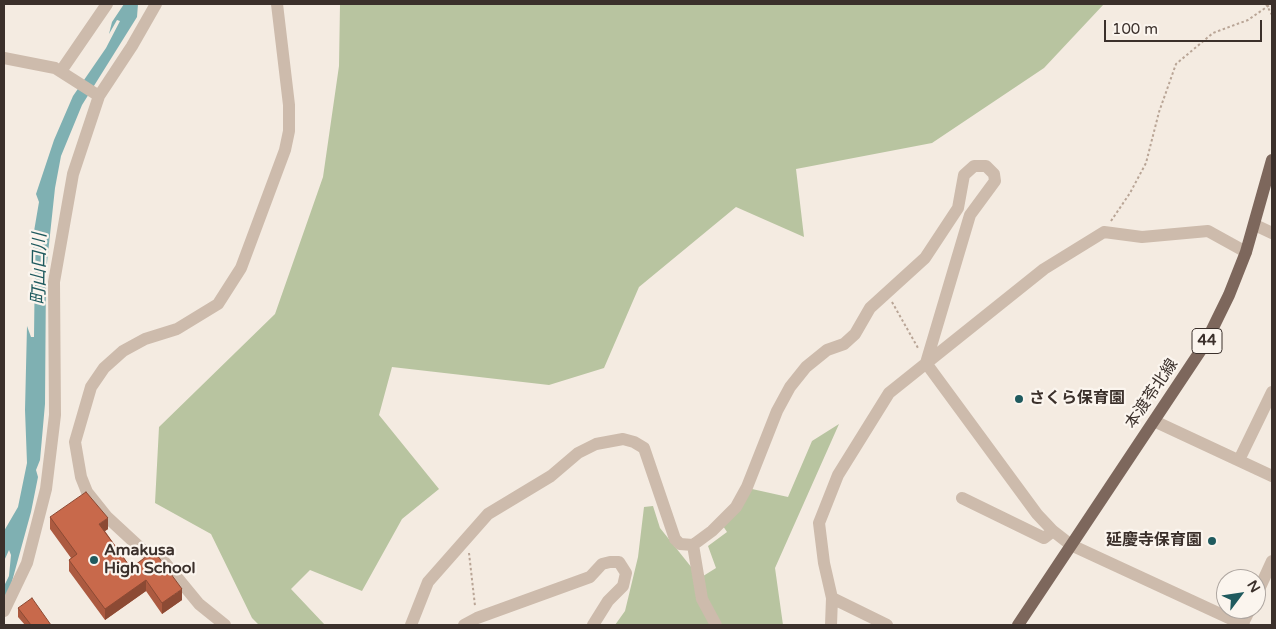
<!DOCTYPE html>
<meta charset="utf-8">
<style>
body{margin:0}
#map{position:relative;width:1276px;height:629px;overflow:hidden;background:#f4ebe1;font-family:"Varela Round",sans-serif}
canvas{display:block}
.frame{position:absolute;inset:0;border:5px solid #3b302b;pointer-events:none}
.north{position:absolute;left:1216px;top:569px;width:50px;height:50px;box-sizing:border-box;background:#fbf5ee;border:1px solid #aea6a0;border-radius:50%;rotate:59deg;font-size:14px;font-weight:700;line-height:20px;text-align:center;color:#3b302b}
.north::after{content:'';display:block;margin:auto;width:18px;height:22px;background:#1f5a5e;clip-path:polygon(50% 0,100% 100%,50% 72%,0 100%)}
.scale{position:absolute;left:1104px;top:20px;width:158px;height:22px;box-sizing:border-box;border:2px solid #3b302b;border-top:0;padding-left:6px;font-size:15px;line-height:18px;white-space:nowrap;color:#3b302b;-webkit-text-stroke:4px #fbf5ee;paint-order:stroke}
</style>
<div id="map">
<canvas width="1276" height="629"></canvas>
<div class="frame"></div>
<div class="north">N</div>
<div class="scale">100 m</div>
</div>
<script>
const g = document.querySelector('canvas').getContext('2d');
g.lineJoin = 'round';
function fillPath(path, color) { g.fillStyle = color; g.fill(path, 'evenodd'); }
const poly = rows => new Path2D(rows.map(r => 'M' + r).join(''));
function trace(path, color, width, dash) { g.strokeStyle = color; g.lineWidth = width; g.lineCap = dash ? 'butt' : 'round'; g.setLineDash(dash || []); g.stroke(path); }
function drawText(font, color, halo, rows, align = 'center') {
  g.font = font + ' "Varela Round","Noto Sans JP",sans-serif'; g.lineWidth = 4.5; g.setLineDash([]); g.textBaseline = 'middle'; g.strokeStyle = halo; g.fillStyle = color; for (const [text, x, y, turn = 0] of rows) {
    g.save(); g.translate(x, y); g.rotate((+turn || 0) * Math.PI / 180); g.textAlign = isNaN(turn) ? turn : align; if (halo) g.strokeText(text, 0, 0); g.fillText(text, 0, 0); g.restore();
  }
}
const green = poly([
 [340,4,1104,4,1044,68,932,143,796,169,804,237,736,207,639,287,604,368,549,385,392,367,379,415,439,489,402,519,362,591,310,570,291,589,325,625,259,625,252,618,211,534,155,503,159,427,275,314,323,177,339,66],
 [839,424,775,568,783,625,615,625,625,611,638,557,644,507,653,506,660,528,700,578,716,568,708,546,727,532,719,520,752,489,788,497,812,441]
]);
const water = poly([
 [124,4,138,4,137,17,82,105,61,156,55,188,46,272,45,404,40,460,36,470,38,477,31,512,8,596,4,603,4,586,9,576,11,555,9,550,4,561,4,531,18,507,27,463,25,410,27,326,31,337,34,337,35,256,32,243,39,202,36,194,54,140,73,96,106,48,120,21,117,20,109,34,112,22]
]);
const path = poly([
 [1266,4,1272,15],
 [1111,221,1130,193,1146,163,1159,112,1176,64,1213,33,1248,20,1271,4],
 [892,302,918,348],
 [469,553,475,606]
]);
const minor = poly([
 [4,58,55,68,99,96],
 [61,71,107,4],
 [1255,225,1272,233],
 [926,363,1037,514,1053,531,1071,545,1244,625],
 [1154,421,1272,476],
 [1239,460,1272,392],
 [962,498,1044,538,1053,531],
 [693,545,702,599,716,625],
 [1256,596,1272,561],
 [832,598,887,625],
 [4,611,27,563,46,489,55,415,54,282,73,174,99,96,132,46,156,4],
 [225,625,199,604,162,559,147,554,107,517,87,492,81,477,75,442,91,387,104,368,123,351,145,339,177,329,218,304,241,268,285,150,289,131,289,105,277,4],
 [411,625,428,582,488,514,551,476,578,453,596,444,623,439,634,442,644,448,675,539,680,544,693,545,712,531,736,507,747,487,777,411,790,387,806,367,827,350,844,344,855,334,870,308,925,258,958,208,964,175,974,166,986,166,994,174,995,181,970,215,926,363],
 [464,625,477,618,590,577,602,564,610,562,619,562,626,573,623,586,608,601,593,625],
 [831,625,832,598,824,563,819,523,838,475,889,393,1044,269,1104,232,1142,237,1208,231,1246,252],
 [1242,625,1250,609]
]);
const major = poly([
 [1018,625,1205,344,1229,295,1246,252,1272,160]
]);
const wall = poly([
 [50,517,108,529,105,531,131,568,182,600,162,614,146,591,105,620,69,571,69,560,71,558,50,529],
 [18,608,51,625,25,625,18,617]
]);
const shadedWall = poly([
 [108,518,108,529,99,535,99,524],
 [146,580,146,591,105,620,105,609],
 [182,589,182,600,162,614,162,603]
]);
const building = poly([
 [86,492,108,518,99,524,131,568,151,553,157,555,182,589,162,603,146,580,105,609,69,560,77,554,50,517,86,492],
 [32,598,51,625,31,625,18,608,32,598]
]);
const markers = [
 [1019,399,5,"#1f5a5e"],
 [1212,541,5,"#1f5a5e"],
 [94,560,5,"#1f5a5e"]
];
const shields = [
 [1207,341,30]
];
const shieldNames = [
 ["44",1207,341]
];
const streetNames = [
 ["本渡苓北線",1152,394,-56]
];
const poiNames = [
 ["さくら保育園",1029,399],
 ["延慶寺保育園",1202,541,"right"],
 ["Amakusa",104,551],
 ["High School",104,569]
];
const waterNames = [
 ["町山口川",40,269,-89]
];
fillPath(green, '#b8c4a0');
fillPath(water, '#7fb0b2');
trace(path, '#b9a596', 2, [2.5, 2.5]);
trace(minor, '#cdbbac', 12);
trace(major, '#7d675c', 12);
fillPath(wall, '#ac5a40');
fillPath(shadedWall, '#8c4a34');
fillPath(building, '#c8694b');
trace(building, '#8c4a34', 1);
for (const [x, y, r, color] of markers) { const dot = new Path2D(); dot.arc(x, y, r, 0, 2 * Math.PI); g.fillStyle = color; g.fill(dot); trace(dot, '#fbf5ee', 2); }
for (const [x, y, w] of shields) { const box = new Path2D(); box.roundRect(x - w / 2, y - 12.5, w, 25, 4); g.fillStyle = '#fbf5ee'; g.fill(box); trace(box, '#3b302b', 1); }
drawText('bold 15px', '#3b302b', null, shieldNames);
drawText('16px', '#3b302b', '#fbf5ee', streetNames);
drawText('bold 16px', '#3b302b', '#fbf5ee', poiNames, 'left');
drawText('italic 18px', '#1f5a5e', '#fbf5ee', waterNames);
</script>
